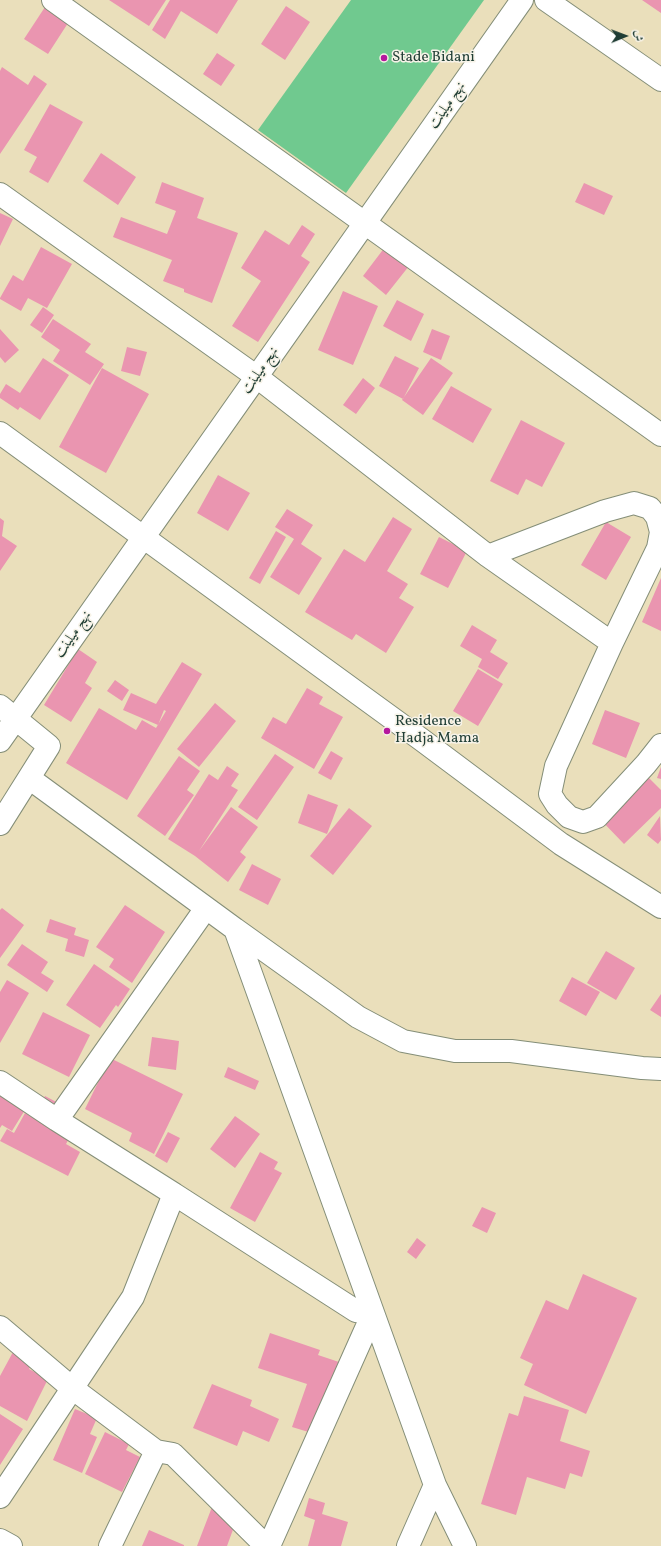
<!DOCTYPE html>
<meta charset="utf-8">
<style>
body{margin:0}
#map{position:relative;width:661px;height:1546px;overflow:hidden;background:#eadfbb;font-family:Vollkorn,Amiri,serif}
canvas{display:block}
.north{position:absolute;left:605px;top:16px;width:40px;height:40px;-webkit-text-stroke:3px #f7f3e8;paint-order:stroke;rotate:89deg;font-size:11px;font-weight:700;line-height:16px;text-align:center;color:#1f3d34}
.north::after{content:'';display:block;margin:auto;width:14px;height:18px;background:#1f3d34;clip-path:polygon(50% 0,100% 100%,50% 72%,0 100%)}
</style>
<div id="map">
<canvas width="661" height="1546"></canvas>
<div class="north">ش</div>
</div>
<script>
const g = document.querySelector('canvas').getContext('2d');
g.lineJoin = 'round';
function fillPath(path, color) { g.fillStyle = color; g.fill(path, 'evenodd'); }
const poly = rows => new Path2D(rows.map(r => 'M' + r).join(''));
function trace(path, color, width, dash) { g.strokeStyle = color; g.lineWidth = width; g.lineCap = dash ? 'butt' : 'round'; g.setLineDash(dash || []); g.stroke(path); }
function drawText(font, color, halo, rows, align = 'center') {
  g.font = font + ' Vollkorn,Amiri,serif'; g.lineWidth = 3; g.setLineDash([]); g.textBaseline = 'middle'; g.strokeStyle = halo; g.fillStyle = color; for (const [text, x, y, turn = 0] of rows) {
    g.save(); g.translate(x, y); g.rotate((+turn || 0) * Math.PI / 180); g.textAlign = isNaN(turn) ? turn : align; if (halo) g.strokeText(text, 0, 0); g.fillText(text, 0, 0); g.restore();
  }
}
const green = poly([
 [351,0,484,0,346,193,258,130]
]);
const building = poly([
 [109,0,166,0,149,26],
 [170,0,238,0,217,34,181,11,165,39,152,30],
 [642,0,661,0,661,13],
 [286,6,310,22,285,60,261,44],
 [45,7,68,23,48,54,24,39],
 [217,53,235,65,221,86,203,74],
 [2,67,28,85,34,75,47,84,0,154,0,71],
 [50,104,83,122,48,183,29,172,37,157,24,150],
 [101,153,136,177,118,205,83,181],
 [162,182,204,198,197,218,238,233,212,303,184,292,184,289,163,281,172,260,113,237,121,217,167,234,176,211,155,203],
 [584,183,613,196,604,215,575,202],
 [0,213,13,219,0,246],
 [302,225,315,234,301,256,310,262,258,342,232,326,261,281,241,268,265,230,289,245],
 [41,247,72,264,47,308,28,298,21,311,0,299,0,298,13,275,23,281],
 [385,247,409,266,386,295,363,276],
 [343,291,378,306,353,365,318,350],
 [397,300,424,314,411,341,383,326],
 [43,307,54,315,42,333,30,325],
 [53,319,91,344,85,352,104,364,90,385,53,361,60,350,41,337],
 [0,329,19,350,5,363,0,357],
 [432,329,450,336,441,360,423,352],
 [127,347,147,352,140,376,121,371],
 [395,356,419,368,403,399,379,386],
 [43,358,69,375,40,420,20,407,18,410,0,398,0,394,6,384,20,393],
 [431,358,453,373,423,415,402,400],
 [102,368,149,394,106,473,59,447],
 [363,378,375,388,356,414,343,405],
 [451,386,492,409,473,443,432,419],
 [521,420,565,443,542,487,526,479,518,495,490,481],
 [218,475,250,493,228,531,197,513],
 [287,509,313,525,301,544,322,558,299,595,270,577,294,539,275,527],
 [393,517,412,529,387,571,408,584,399,598,414,607,386,653,356,634,352,640,305,612,344,549,365,562],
 [0,518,4,521,2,536,17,546,0,571],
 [606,522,631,537,606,580,581,565],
 [276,531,286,537,260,584,249,578],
 [439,537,467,551,448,588,420,574],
 [661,578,661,631,642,622],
 [472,625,497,640,490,652,508,663,498,679,478,667,482,659,460,646],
 [78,649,97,662,85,683,92,688,71,722,44,705],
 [182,662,202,674,127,800,66,763,99,708,136,730,142,720,156,728,166,711,164,710,158,725,123,710,131,693,156,704],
 [478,669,503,684,478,726,453,711],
 [115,680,129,690,122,701,107,691],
 [307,688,323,697,319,704,343,717,314,769,261,738,273,717,286,724],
 [215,703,236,721,199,767,177,749],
 [605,710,640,723,626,758,592,744],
 [331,751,343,758,331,780,318,773],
 [275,754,294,767,257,820,238,807],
 [179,756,200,771,187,790,194,795,165,836,137,816],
 [227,766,239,774,231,786,238,790,199,851,231,807,258,827,240,852,246,857,228,882,195,856,168,839,209,774,218,780],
 [661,767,661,779,657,778],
 [646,775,661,790,661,808,624,844,598,817],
 [308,794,338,805,327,834,298,823],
 [349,808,372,826,333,875,310,856],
 [660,816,661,840,658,844,647,835],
 [252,864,281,879,268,905,239,890],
 [125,905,165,932,132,983,109,967,114,959,96,947],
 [2,908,24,925,0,958,0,910],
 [50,919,76,928,74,935,89,940,84,957,65,951,68,939,46,932],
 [22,944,48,962,41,973,54,981,47,992,7,965],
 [606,951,635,968,616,1000,587,983],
 [94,964,130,989,118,1007,116,1005,100,1028,66,1005],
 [572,977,600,992,586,1016,559,1001],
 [7,980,29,993,0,1043,0,992],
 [661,994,661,1017,650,1010],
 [43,1012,90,1035,69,1077,22,1054],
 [152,1037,179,1041,176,1070,148,1066],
 [110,1058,183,1094,154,1154,129,1141,132,1133,85,1109],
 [228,1067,259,1081,255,1090,224,1077],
 [0,1092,28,1105,12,1131,2,1125,0,1128],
 [45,1096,66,1107,71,1135,66,1144,80,1152,68,1176,0,1141,7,1129,14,1133,25,1113,33,1118],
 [235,1116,260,1134,235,1168,210,1149],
 [168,1132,180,1138,167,1163,155,1156],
 [260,1152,278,1162,274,1169,282,1173,255,1222,230,1208],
 [482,1207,496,1213,487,1233,472,1226],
 [417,1238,426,1245,416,1259,407,1252],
 [583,1274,637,1298,586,1414,524,1385,533,1364,520,1358,546,1300,568,1310],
 [270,1333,320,1350,318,1355,339,1362,315,1434,292,1427,307,1384,258,1368],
 [13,1352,33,1362,29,1369,48,1379,27,1421,0,1406,0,1376],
 [212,1384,252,1400,250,1406,279,1419,269,1442,243,1431,237,1446,193,1428],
 [524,1396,569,1410,560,1441,590,1451,582,1477,570,1473,565,1489,527,1477,516,1515,481,1504,509,1413,518,1416],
 [75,1409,97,1418,90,1434,97,1437,82,1473,53,1460],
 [0,1414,23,1429,0,1465],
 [105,1432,129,1444,126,1450,140,1457,122,1492,85,1474],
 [309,1498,325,1503,322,1514,348,1522,341,1546,308,1546,315,1520,304,1516],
 [212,1507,238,1516,227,1546,197,1546],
 [149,1530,184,1545,184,1546,142,1546]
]);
const street = poly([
 [53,0,661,435],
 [546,0,661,80],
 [0,194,257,377,488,556,612,643],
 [0,433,422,740,561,844,661,907],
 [488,556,605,511,634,503,650,508,657,517,661,532,658,548,612,643,556,766,550,794,557,805,569,817,583,822,597,817,646,764,661,745],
 [0,706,49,746,0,824],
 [0,741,522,0],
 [29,778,235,929,435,1485,465,1546],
 [235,929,358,1017,403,1041,455,1051,511,1051,642,1068,661,1069],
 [0,1082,57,1120,174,1194,133,1297,0,1497],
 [57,1120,206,908],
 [174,1194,356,1311,373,1313,269,1546],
 [0,1327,72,1388,156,1451,110,1546],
 [156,1451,173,1454,266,1546],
 [0,1540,11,1546],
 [408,1546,435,1485]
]);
const markers = [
 [384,58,4,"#b5179e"],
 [387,731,4,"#b5179e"]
];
const poiNames = [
 ["Stade Bidani",392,58],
 ["Residence",395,722],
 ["Hadja Mama",395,739]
];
const streetNames = [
 ["نهج ميلينت",448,106,-55],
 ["نهج ميلينت",261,371,-55],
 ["نهج ميلينت",74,635,-55]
];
fillPath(green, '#70c98f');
fillPath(building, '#ea95b0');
trace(street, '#848e78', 24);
trace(street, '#fff', 22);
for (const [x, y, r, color] of markers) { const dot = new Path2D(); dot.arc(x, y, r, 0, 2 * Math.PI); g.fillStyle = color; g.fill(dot); trace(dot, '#f7f3e8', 1.5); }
drawText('15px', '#1f3d34', '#f7f3e8', poiNames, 'left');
drawText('15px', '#1f3d34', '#f7f3e8', streetNames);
</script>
